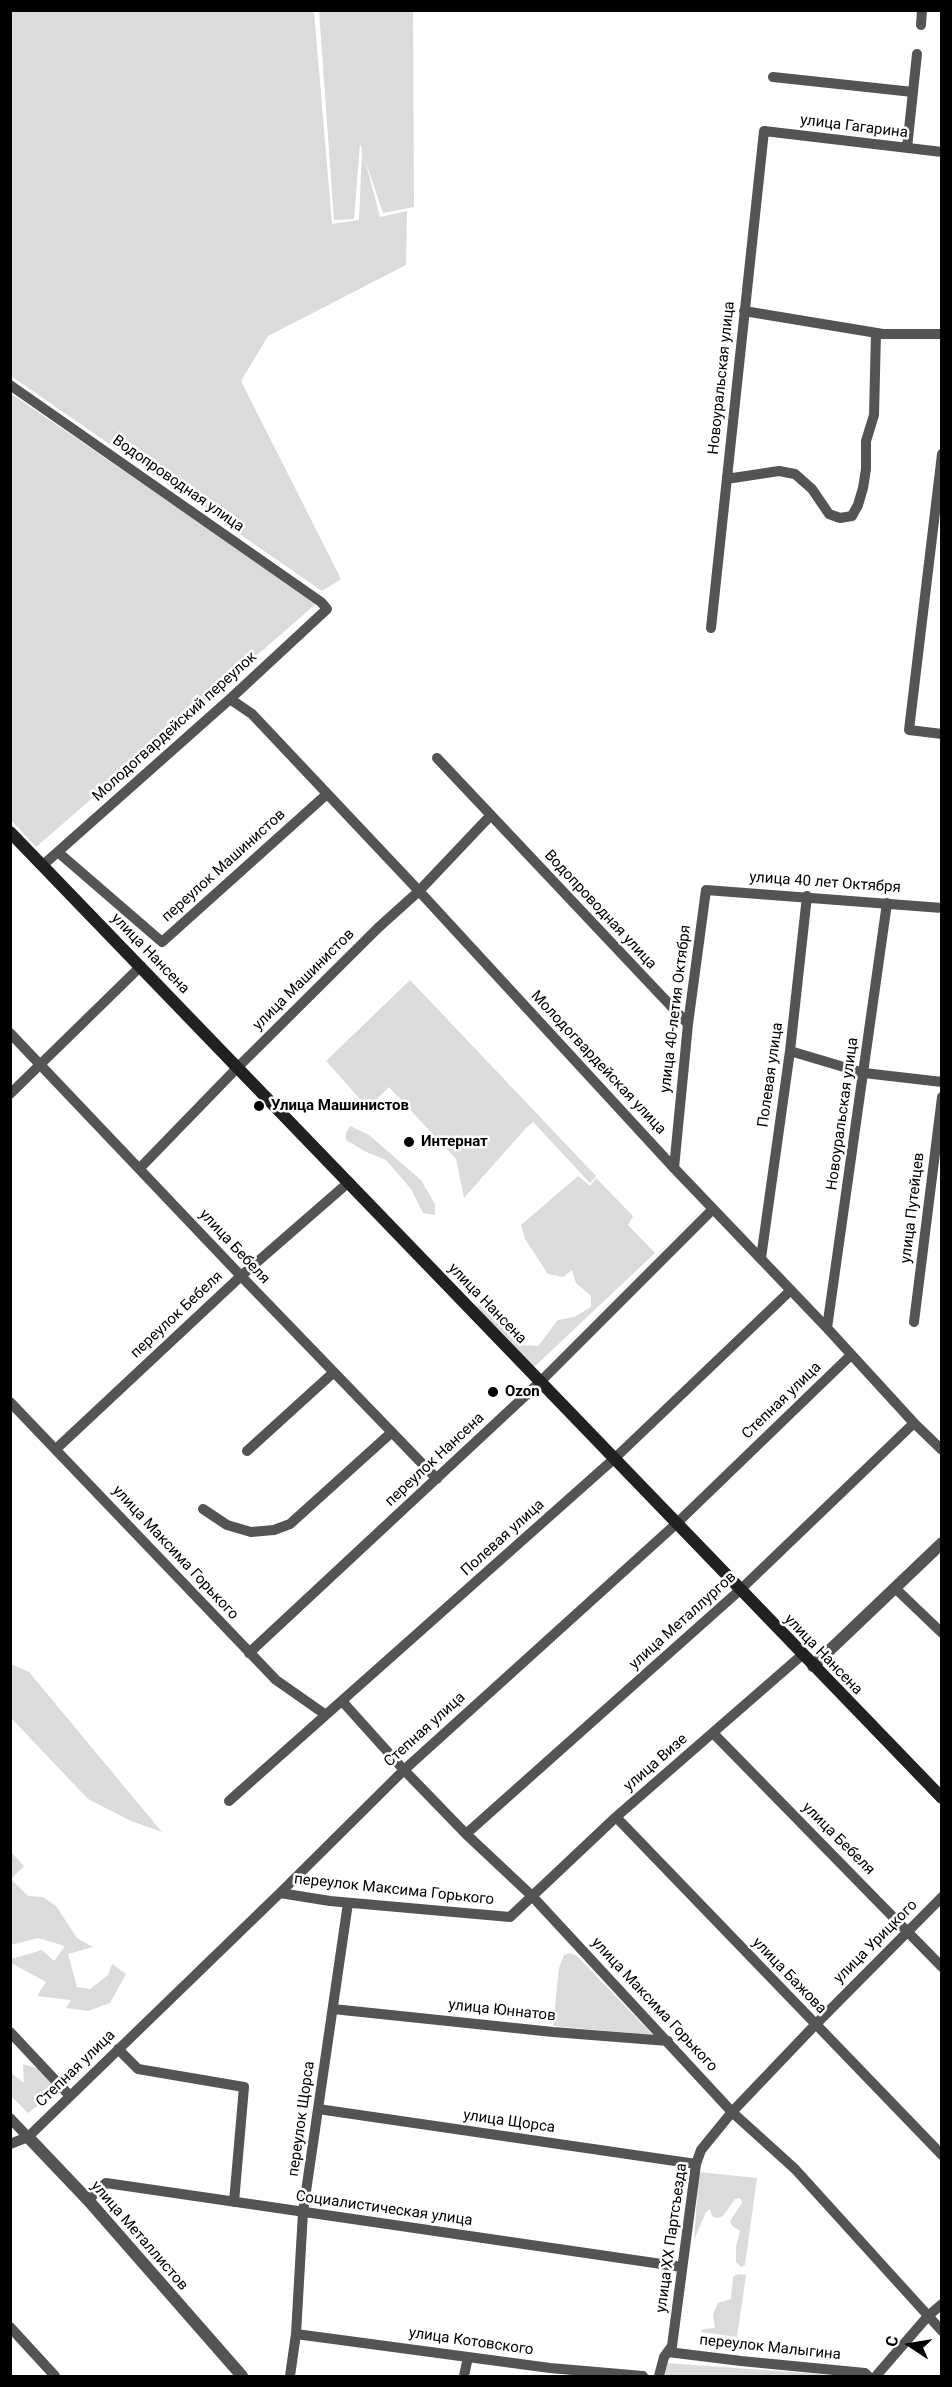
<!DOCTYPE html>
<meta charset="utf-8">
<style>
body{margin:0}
#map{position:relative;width:952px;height:2387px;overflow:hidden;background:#fff;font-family:Roboto,sans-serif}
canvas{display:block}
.frame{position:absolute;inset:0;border:12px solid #000;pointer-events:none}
.north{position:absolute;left:880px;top:2315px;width:60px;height:60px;-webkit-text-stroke:4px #fff;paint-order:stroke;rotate:282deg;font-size:16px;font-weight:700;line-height:24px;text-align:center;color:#000}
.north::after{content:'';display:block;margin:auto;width:21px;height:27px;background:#000;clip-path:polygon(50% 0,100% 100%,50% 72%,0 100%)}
</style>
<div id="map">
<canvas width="952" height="2387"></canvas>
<div class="frame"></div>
<div class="north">С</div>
</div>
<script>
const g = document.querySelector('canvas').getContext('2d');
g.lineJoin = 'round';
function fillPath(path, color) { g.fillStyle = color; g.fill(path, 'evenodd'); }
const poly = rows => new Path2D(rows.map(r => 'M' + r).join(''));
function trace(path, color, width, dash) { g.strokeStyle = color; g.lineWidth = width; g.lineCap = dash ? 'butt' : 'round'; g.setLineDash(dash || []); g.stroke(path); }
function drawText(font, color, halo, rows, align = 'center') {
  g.font = font + ' Roboto,sans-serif'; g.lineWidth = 5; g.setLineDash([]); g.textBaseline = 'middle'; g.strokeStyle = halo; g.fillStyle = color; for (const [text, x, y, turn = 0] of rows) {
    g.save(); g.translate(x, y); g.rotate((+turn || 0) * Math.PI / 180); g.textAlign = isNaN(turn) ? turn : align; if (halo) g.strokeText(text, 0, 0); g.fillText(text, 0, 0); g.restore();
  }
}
const green = poly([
 [11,10,314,11,332,224,359,220,362,149,360,144,354,219,334,220,319,11,413,11,414,207,383,213,365,160,380,217,407,211,406,265,268,336,241,381,341,579,322,591,11,376],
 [10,393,317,603,36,847,11,820],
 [410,980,596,1176,590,1183,533,1122,526,1128,464,1198,456,1159,389,1087,368,1108,326,1061],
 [350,1126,369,1135,421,1180,435,1204,435,1215,423,1213,411,1189,386,1160,364,1151,346,1140,346,1133],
 [578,1176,590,1186,596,1178,633,1216,628,1225,655,1253,532,1369,474,1307,480,1306,492,1314,522,1345,538,1346,558,1320,574,1317,591,1307,591,1296,576,1283,572,1270,563,1277,548,1274,525,1239,521,1225],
 [11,1664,29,1672,162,1832,131,1821,88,1799,11,1718],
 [11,1852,24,1866,11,1879,28,1896,43,1897,56,1906,77,1938,93,1947,68,1954,77,1987,90,1989,108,1975,112,1964,126,1974,110,2003,88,2011,66,2008,71,2000,37,1996,46,1982,11,1963,11,1959,42,1950,54,1961,65,1946,38,1938,11,1945],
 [570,1953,577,1956,653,2035,553,2026,559,1968,564,1955],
 [23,2064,42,2070,53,2085,50,2097,28,2113,11,2096,10,2072,24,2083],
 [699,2172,757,2178,745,2265,741,2267,736,2262,736,2247,740,2231,732,2226,730,2221,742,2203,740,2198,735,2199,723,2216,717,2218,712,2216,710,2209,706,2212,694,2240],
 [738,2274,746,2275,737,2337,700,2332,704,2329,715,2328,713,2314,718,2303,731,2299,733,2277],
 [667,2363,845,2376,665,2376]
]);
const minor = poly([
 [921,25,922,10],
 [773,77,913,92],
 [907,148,917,54],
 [744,311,883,334,942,334],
 [10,385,321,602,327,609,230,699,43,865],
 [942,454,909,730,942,734],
 [727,476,733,478,779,471,795,474,812,489,829,514,840,518,852,516,858,505,863,488,866,469,866,441,874,415,876,333],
 [711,628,764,131,942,152],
 [230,699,252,714,419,891,674,1168,827,1328,914,1423,942,1450],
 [437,758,688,1024],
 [59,853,162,942,327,794],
 [10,1033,241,1276,437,1479],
 [790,1051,864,1073,942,1082],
 [10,1094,141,966],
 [140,1168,237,1068,379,927,419,891,491,815],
 [674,1168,688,1024,706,890,942,908],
 [761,1258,790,1051,807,896],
 [914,1322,942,1097],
 [827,1328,887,903],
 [10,1402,276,1680,326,1715],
 [56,1449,241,1276,349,1182],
 [247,1451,334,1372],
 [203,1509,227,1525,251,1532,274,1530,290,1524,392,1432],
 [895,1588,942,1633],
 [249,1653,540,1382,713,1209],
 [342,1701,404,1770,466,1834,532,1896,732,2112,795,2169,942,2331],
 [713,1733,942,1967],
 [229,1801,615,1458,791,1290],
 [616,1817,942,2155],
 [466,1834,740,1590,914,1423],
 [280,1893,330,1901,510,1917,616,1817,802,1655],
 [333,2009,553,2032,668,2041],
 [10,2032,70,2096],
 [118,2049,138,2069,244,2087,234,2202],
 [318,2109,696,2164],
 [10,2118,28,2137],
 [10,2144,28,2137,280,1893,404,1770,676,1524,851,1355],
 [88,2200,106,2183,682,2267],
 [10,2327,55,2376],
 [296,2334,550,2368,643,2376],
 [668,2352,741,2361,865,2373,868,2376],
 [290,2376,296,2334,303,2212,348,1903],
 [464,2376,468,2357],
 [659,2376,664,2357,672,2346,696,2164,701,2150,732,2112,815,2025,942,1897],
 [876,2376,928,2316,942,2304]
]);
const tertiary = poly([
 [813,1666,942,1543],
 [28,2137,88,2200,242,2376]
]);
const secondary = poly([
 [10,832,942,1798]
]);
const markers = [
 [259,1106,6,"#000"],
 [409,1142,6,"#000"],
 [493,1392,6,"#000"]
];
const streetNames = [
 ["улица Гагарина",854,127,7],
 ["Новоуральская улица",722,378,-84],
 ["Водопроводная улица",178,484,35],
 ["Молодогвардейский переулок",175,727,-42],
 ["переулок Машинистов",224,866,-42],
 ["улица 40 лет Октября",825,883,4],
 ["Водопроводная улица",600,910,47],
 ["улица Нансена",150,954,46],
 ["улица Машинистов",304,980,-45],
 ["улица 40-летия Октября",676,1009,-83],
 ["Молодогвардейская улица",598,1063,47],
 ["Полевая улица",771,1075,-82],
 ["Новоуральская улица",843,1114,-82],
 ["улица Путейцев",913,1208,-83],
 ["улица Бебеля",234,1247,47],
 ["улица Нансена",487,1304,46],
 ["переулок Бебеля",177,1315,-43],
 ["Степная улица",782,1401,-44],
 ["переулок Нансена",435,1460,-43],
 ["Полевая улица",503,1538,-42],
 ["улица Максима Горького",175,1553,47],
 ["улица Металлургов",683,1621,-42],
 ["улица Нансена",823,1655,46],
 ["Степная улица",425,1730,-42],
 ["улица Визе",656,1763,-41],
 ["улица Бебеля",838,1839,45],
 ["переулок Максима Горького",394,1890,6],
 ["улица Урицкого",876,1942,-45],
 ["улица Бажова",789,1976,46],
 ["улица Максима Горького",654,2005,47],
 ["улица Юннатов",502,2011,6],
 ["Степная улица",76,2069,-44],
 ["переулок Щорса",302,2119,-82],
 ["улица Щорса",509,2122,8],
 ["Социалистическая улица",384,2209,8],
 ["улица Металлистов",139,2236,49],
 ["улица XX Партсъезда",672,2238,-82],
 ["улица Котовского",471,2342,8],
 ["переулок Малыгина",770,2348,6]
];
const poiNames = [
 ["Улица Машинистов",271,1106],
 ["Интернат",421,1142],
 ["Ozon",505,1392]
];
fillPath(green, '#dbdbdb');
trace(minor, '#545454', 10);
trace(tertiary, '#545454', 12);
trace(secondary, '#212121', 12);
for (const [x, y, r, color] of markers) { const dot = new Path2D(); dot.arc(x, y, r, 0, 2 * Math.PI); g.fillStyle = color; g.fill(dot); trace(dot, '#fff', 2); }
drawText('15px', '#000', '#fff', streetNames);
drawText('bold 15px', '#000', '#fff', poiNames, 'left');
</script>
